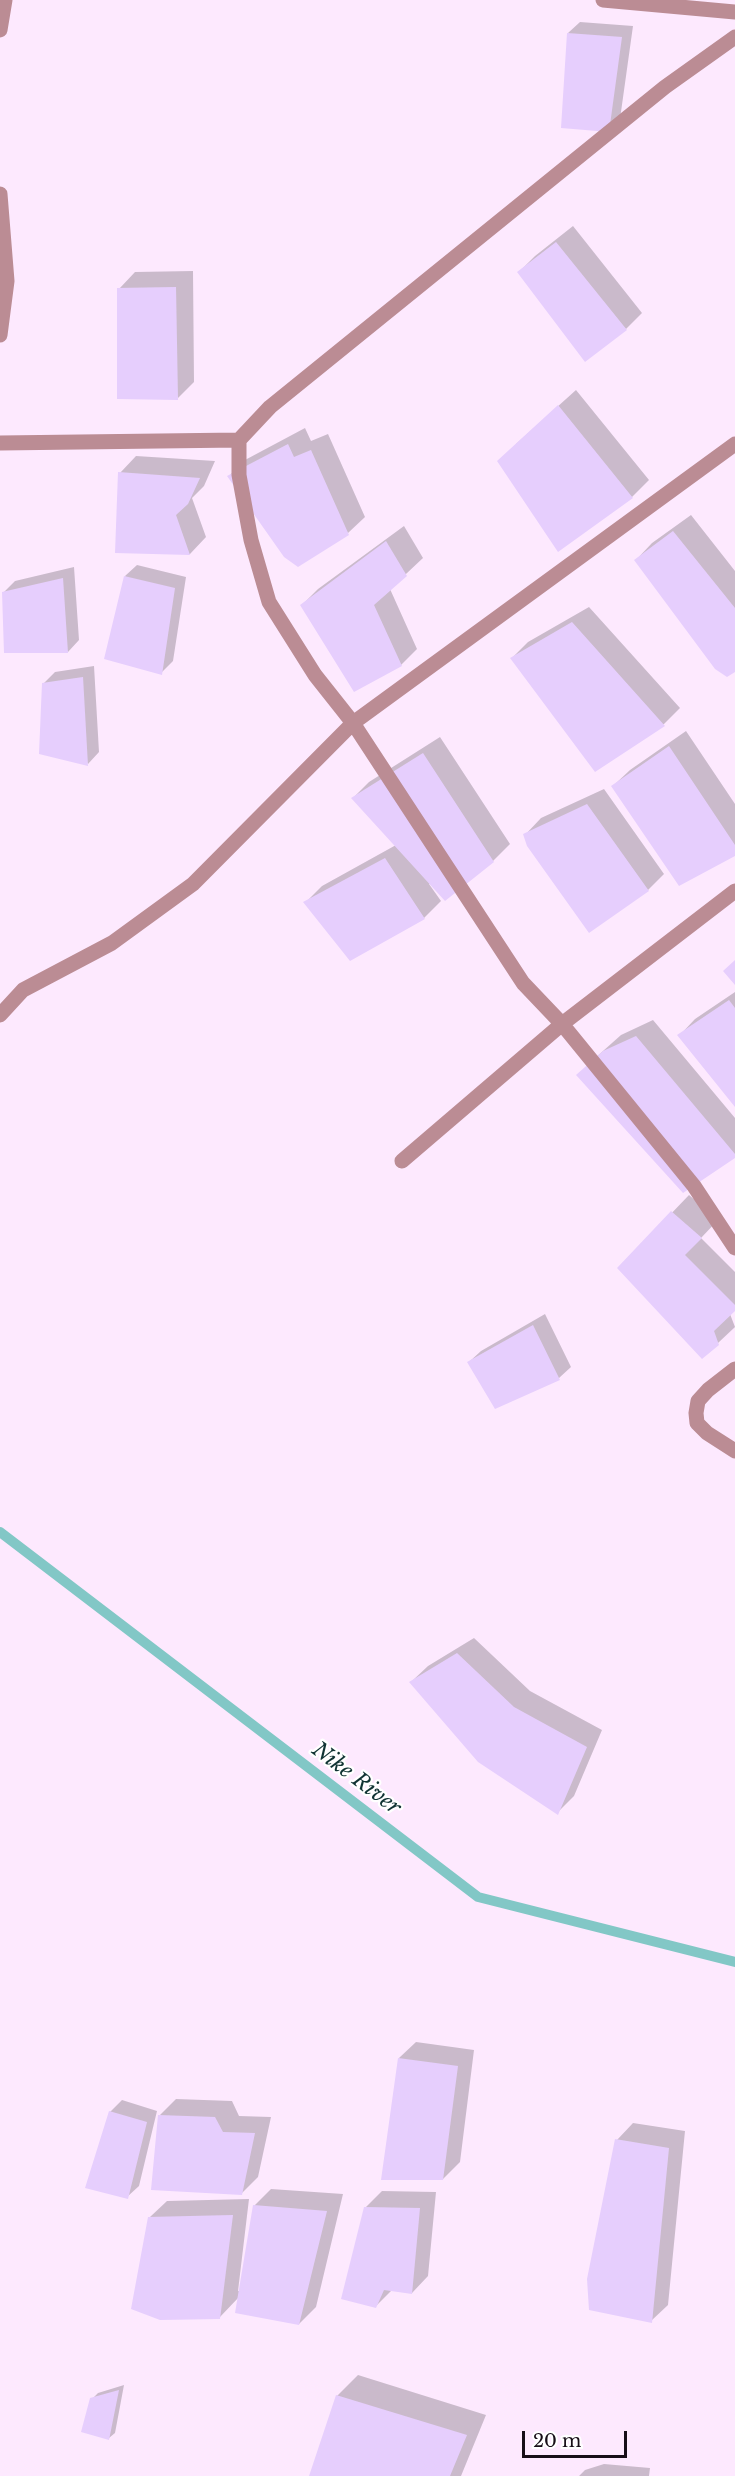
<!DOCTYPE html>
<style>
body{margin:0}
#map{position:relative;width:735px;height:2476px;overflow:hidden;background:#fde9fe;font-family:"Libre Baskerville",serif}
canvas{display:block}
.scale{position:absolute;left:522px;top:2431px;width:105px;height:27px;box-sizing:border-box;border:3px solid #170e17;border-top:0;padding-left:8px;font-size:18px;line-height:21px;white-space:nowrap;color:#170e17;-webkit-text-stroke:4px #fff;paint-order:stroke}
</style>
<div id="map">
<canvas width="735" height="2476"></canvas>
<div class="scale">20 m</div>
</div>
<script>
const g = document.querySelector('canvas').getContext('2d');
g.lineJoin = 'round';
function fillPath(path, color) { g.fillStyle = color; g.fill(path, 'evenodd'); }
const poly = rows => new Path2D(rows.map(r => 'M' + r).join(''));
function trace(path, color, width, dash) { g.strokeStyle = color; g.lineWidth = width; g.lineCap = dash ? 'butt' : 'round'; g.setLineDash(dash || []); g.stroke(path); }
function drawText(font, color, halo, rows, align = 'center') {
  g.font = font + ' "Libre Baskerville",serif'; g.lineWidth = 4.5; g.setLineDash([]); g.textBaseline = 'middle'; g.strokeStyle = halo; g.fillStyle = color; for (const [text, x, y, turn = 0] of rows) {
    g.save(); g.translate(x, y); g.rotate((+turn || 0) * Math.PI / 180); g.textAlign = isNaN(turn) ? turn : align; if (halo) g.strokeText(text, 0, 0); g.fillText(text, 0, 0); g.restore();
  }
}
const shadow = poly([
 [580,22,633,26,620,119,608,131,568,33],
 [573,226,642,313,626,329,519,272,535,256],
 [193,271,194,382,178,398,119,289,135,272],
 [576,390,649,480,632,497,559,550,516,444],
 [305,428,311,441,328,434,365,517,348,533,229,476,245,460],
 [136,456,215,461,204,486,192,498,206,537,190,554,117,552,120,473],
 [691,515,735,571,735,670,636,560,652,543],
 [404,526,423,558,390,589,417,649,401,665,302,605,318,589],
 [137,565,186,577,173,661,161,673,125,576],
 [74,567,79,640,68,652,3,593,15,581],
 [589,607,680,708,664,724,595,770,512,658,528,642],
 [94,666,99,752,88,764,43,684,55,672],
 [686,731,735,804,735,855,613,786,630,770],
 [440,737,510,844,493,861,446,899,431,883,429,884,441,901,424,918,305,903,322,886,396,845,353,798,369,782],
 [604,789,664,874,648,890,525,835,541,818],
 [735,992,735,1105,679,1036,695,1019],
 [653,1020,735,1118,735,1156,594,1059,621,1035],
 [689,1195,718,1220,701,1238,735,1272,735,1309,730,1314,735,1327,718,1343,619,1268],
 [545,1314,571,1367,559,1378,496,1407,469,1362,481,1351],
 [474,1638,530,1691,602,1730,574,1796,557,1813,411,1682,428,1666],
 [416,2042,474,2050,460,2162,443,2179,399,2058],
 [176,2099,232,2101,239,2116,271,2117,258,2177,241,2194,160,2115],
 [122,2100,157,2111,139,2186,127,2197,110,2112],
 [633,2123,685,2131,668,2305,651,2321,617,2140],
 [271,2189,343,2194,316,2307,299,2324,239,2297,220,2317,150,2217,167,2201,249,2199,238,2291,240,2291,254,2206],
 [382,2191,436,2192,428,2276,412,2293,392,2290,376,2306,365,2208],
 [358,2375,486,2415,461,2476,311,2476,337,2396],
 [124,2385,115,2433,109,2438,92,2399,98,2393],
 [604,2464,650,2468,649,2476,579,2476,585,2470]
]);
const stream = poly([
 [0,1532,478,1897,735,1962]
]);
const building = poly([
 [567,33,622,37,609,132,561,128],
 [556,242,627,330,585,362,517,272],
 [176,287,178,400,117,399,117,288],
 [558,405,633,498,558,552,497,461],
 [288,444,294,457,311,450,349,535,298,567,284,557,227,476],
 [118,472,200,478,188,504,176,515,190,555,115,553],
 [673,531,735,608,735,672,727,677,715,669,634,560],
 [386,541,407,576,374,605,402,666,354,692,300,605],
 [124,576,175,588,162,675,104,659],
 [63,578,68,653,4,653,2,592],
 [572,622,665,726,595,772,510,658],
 [83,677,88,766,39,754,42,683],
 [669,746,735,845,735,856,679,886,611,786],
 [423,753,494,862,445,901,351,798],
 [587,804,649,891,589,933,527,846,523,834],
 [385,858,425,919,350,961,303,902],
 [735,960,735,985,723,971],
 [729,1000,735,1008,735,1107,677,1035],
 [636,1036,735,1154,735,1158,683,1193,576,1075,603,1051],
 [671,1211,702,1238,685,1255,735,1305,735,1311,714,1331,719,1345,702,1359,617,1268],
 [533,1325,560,1380,495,1409,467,1362],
 [457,1653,514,1707,587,1747,558,1815,478,1762,409,1682],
 [398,2058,458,2066,443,2180,381,2180],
 [109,2111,147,2122,128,2199,85,2188],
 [158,2115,215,2117,223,2132,255,2133,242,2195,151,2190],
 [615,2139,669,2148,652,2323,589,2310,587,2279],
 [253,2205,327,2211,299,2325,235,2313],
 [364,2207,420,2208,412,2294,384,2290,376,2308,341,2299],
 [233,2215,220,2319,160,2320,131,2309,148,2217],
 [119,2390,109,2440,81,2432,90,2398],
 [336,2395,467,2435,450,2476,309,2476]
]);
const minor = poly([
 [603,0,735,12],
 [0,30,5,0],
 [735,37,665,87,270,407,239,440,239,475,251,540,269,602,315,675,353,723,523,983,562,1024,694,1186,735,1248],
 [0,194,7,281,0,335],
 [0,443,239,440],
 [0,1015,23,990,112,943,193,884,353,723,735,444],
 [402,1161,562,1024,735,891],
 [735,1369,708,1390,698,1401,696,1413,697,1423,707,1433,735,1451]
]);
const waterNames = [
 ["Nike River",356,1779,37]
];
fillPath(shadow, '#0003');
trace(stream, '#82c7c6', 10);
fillPath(building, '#e6cefd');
trace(minor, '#bb8c94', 15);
drawText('italic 21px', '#103333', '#fff', waterNames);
</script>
